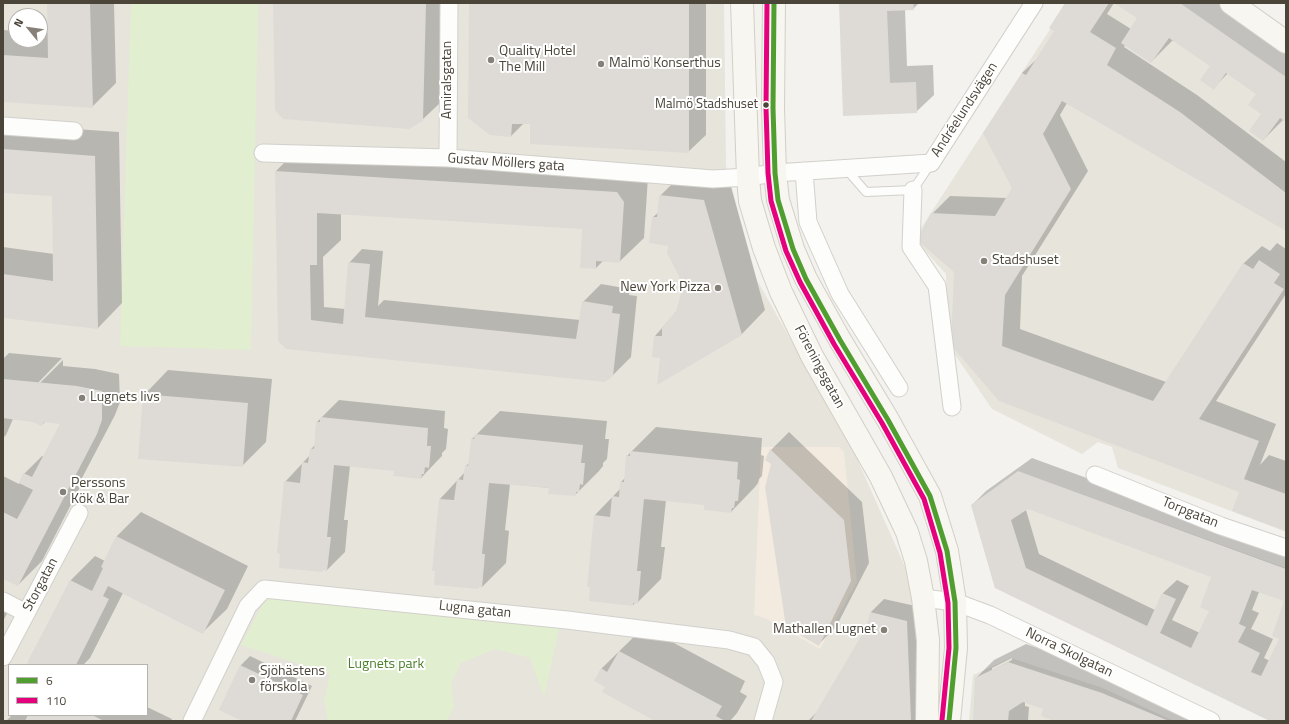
<!DOCTYPE html>
<meta charset="utf-8">
<style>
body{margin:0}
#map{position:relative;width:1289px;height:724px;overflow:hidden;background:#f4f2ee;font-family:"Titillium Web",sans-serif}
canvas{display:block}
.frame{position:absolute;inset:0;border:4px solid #4b4439;pointer-events:none}
.legend{position:absolute;left:8px;top:664px;width:140px;height:52px;box-sizing:border-box;background:#fff;border:1px solid #b7b4b0;margin:0;padding:5px 7px;list-style:none;font-size:12px;color:#4b4439}
.legend li{display:flex;align-items:center;gap:8px;height:20px}
.legend b{width:20px;border:1px solid #b7b4b0}
.north{position:absolute;left:8px;top:8px;width:40px;height:40px;box-sizing:border-box;background:#fff;border:1px solid #b7b4b0;border-radius:50%;rotate:299deg;font-size:11px;font-weight:700;line-height:16px;text-align:center;color:#4b4439}
.north::after{content:'';display:block;margin:auto;width:14px;height:18px;background:#868178;clip-path:polygon(50% 0,100% 100%,50% 72%,0 100%)}
</style>
<div id="map">
<canvas width="1289" height="724"></canvas>
<div class="frame"></div>
<ul class="legend">
<li><b style="height:5px;background:#509e2f"></b>6</li>
<li><b style="height:5px;background:#e5007d"></b>110</li>
</ul>
<div class="north">N</div>
</div>
<script>
const g = document.querySelector('canvas').getContext('2d');
g.lineJoin = 'round';
function fillPath(path, color) { g.fillStyle = color; g.fill(path, 'evenodd'); }
const poly = rows => new Path2D(rows.map(r => 'M' + r).join(''));
function trace(path, color, width, dash) { g.strokeStyle = color; g.lineWidth = width; g.lineCap = dash ? 'butt' : 'round'; g.setLineDash(dash || []); g.stroke(path); }
function drawText(font, color, halo, rows, align = 'center') {
  g.font = font + ' "Titillium Web",sans-serif'; g.lineWidth = 4; g.setLineDash([]); g.textBaseline = 'middle'; g.strokeStyle = halo; g.fillStyle = color; for (const [text, x, y, turn = 0] of rows) {
    g.save(); g.translate(x, y); g.rotate((+turn || 0) * Math.PI / 180); g.textAlign = isNaN(turn) ? turn : align; if (halo) g.strokeText(text, 0, 0); g.fillText(text, 0, 0); g.restore();
  }
}
const residential = poly([
 [3,3,724,3,726,166,757,280,854,452,911,580,922,721,3,721],
 [16,16,40,16,40,40,16,40],
 [9,665,147,665,147,715,9,715],
 [1067,3,1180,3,1286,77,1286,532,1118,468,1112,447,1098,442,1082,454,992,409,947,343,946,274,914,239],
 [1018,471,1286,568,1286,721,1270,721,995,588,971,505],
 [1011,658,1103,688,1174,721,969,721,973,675]
]);
const commercial = poly([
 [761,447,839,447,844,452,857,582,820,649,765,618,754,615]
]);
const green = poly([
 [131,3,258,3,251,350,120,346],
 [267,597,560,625,544,697,530,658,495,649,461,663,451,684,454,706,447,721,328,721,324,701,330,674,241,645]
]);
const shadow = poly([
 [48,3,114,3,116,83,92,107,3,101,3,30,16,31,16,40,40,40,40,32,48,33],
 [274,3,443,3,440,103,422,120],
 [470,3,706,3,706,135,688,152,531,123,524,123,511,136],
 [840,3,919,3,913,9,905,9,907,66,933,65,934,95,916,112,844,115],
 [1067,3,1114,3,1107,14,1131,29,1138,18,1116,3,1238,3,1286,36,1286,121,1284,119,1263,140,1262,114,1257,94,1228,73,1214,88,1211,66,1173,40,1151,62,1125,45,1124,47,1197,95,1286,162,1286,230,1067,103,1060,115,1088,171,1022,276,1020,329,1166,382,1244,263,1262,246,1270,251,1277,243,1286,249,1286,294,1216,401,1276,424,1260,465,1269,455,1286,461,1286,530,1242,488,1000,400,955,271,932,214,950,196,1007,198,1013,188,1022,73,1038,58,1055,31],
 [3,124,119,132,122,303,98,328,3,317,3,247,54,254,53,195,3,192],
 [300,147,648,177,644,238,619,262,603,261,596,268,583,228,341,213,341,240,323,257,324,307,345,309,349,263,362,249,383,251,378,306,384,300,580,320,583,302,601,284,630,289,629,295,637,296,631,357,613,375,286,348,276,171],
 [684,172,728,176,765,310,741,335,661,357,655,336,677,311,682,294,680,276,669,245,653,217,659,212,660,196],
 [9,353,62,358,36,385,40,383,63,360,63,366,95,369,119,374,120,402,115,415,82,478,84,479,42,561,18,585,3,577,3,476,19,484,24,474,42,456,44,457,61,423,46,421,42,425,32,421,13,419,6,435,3,438,3,359],
 [168,370,272,379,266,442,242,466,144,395],
 [339,400,445,411,444,428,448,429,446,449,442,453,442,456,438,460,421,478,395,470,350,466,344,520,348,520,345,552,327,570,324,569,322,571,285,482,310,455,311,449,315,445,317,422],
 [500,411,607,421,605,439,609,439,607,459,603,463,603,466,599,471,575,495,550,488,510,484,505,530,509,531,506,563,482,587,479,587,477,588,436,570,433,570,440,499,465,472,466,466,470,462,472,439],
 [656,427,762,438,761,455,764,456,762,476,759,479,758,483,755,487,731,512,705,504,666,500,661,547,665,547,661,579,637,603,635,603,633,605,595,515,620,489,621,482,625,478,627,456],
 [789,432,862,502,869,563,836,627,819,644,772,464,766,460,771,450],
 [1032,458,1286,551,1286,598,1259,592,1252,610,1259,613,1251,629,1273,639,1264,658,1270,661,1281,639,1286,600,1286,721,1272,721,995,587,972,505,986,491],
 [1028,508,1212,576,1210,611,1200,633,1172,620,1189,586,1177,580,1163,593,1155,610,1039,554,1026,510],
 [141,512,248,566,227,609,202,633,123,593,90,658,83,665,33,665,71,580,95,556,105,561,117,536],
 [3,590,10,608,3,621],
 [884,599,920,607,925,721,808,721,817,712,867,628,871,612],
 [644,627,745,681,740,692,747,696,737,713,730,721,657,721,606,686,601,669],
 [1026,644,1119,676,1210,721,1057,721,1045,708,1025,701,1025,706,1029,707,1028,721,974,721,976,678,994,660],
 [1012,658,1012,660,992,670,992,668],
 [250,656,312,686,295,721,244,721,220,709,241,665],
 [147,707,172,719,171,721,6,721,12,715,28,716,29,715,147,715]
]);
const building = poly([
 [47,3,90,3,93,108,3,102,3,55,48,58],
 [273,3,426,3,423,121,409,129,283,119,275,110],
 [469,3,689,3,689,153,530,144,530,124,512,124,511,137,490,135,468,118],
 [839,3,913,3,914,10,887,11,890,83,916,82,917,113,843,116],
 [1065,3,1109,3,1090,32,1116,48,1107,65,1180,112,1286,193,1286,231,1062,101,1043,134,1071,189,1005,295,1002,346,1153,401,1243,263,1253,269,1259,260,1280,274,1274,283,1284,289,1199,419,1259,441,1244,479,1286,494,1286,531,1232,511,1239,492,999,401,951,345,954,272,917,240,931,213,995,216,1012,188,983,133,1022,73,1026,75,1054,31,1049,28],
 [1114,3,1180,3,1286,77,1286,122,1280,118,1263,141,1249,131,1261,114,1248,105,1256,94,1226,73,1214,90,1200,80,1210,66,1169,38,1151,63,1121,43,1137,18],
 [3,149,95,156,98,329,3,318,3,274,53,281,52,196,3,193],
 [275,171,617,192,624,202,620,263,596,261,596,269,580,268,582,229,317,213,317,265,310,265,311,320,343,324,348,262,370,264,365,317,576,339,582,301,613,306,612,313,620,314,613,376,605,382,286,349,278,341],
 [659,195,704,200,742,335,657,385,660,358,652,357,654,336,662,336,662,328,676,311,681,294,679,276,667,253,668,246,649,243,652,217,657,217],
 [3,379,77,386,102,391,102,420,97,434,18,586,3,579,3,512,17,519,33,490,19,483,23,473,32,477,60,424,44,422,42,426,32,422,3,418],
 [143,394,248,403,243,467,138,459],
 [320,417,428,428,427,446,431,446,429,468,425,467,424,474,422,474,421,479,393,476,394,471,334,465,327,537,331,537,327,571,323,570,323,572,279,568,280,554,277,553,284,481,300,483,302,462,308,463,310,448,314,449,316,422,320,422],
 [475,434,583,445,581,463,585,463,583,485,580,484,579,492,576,492,576,496,548,494,549,488,489,483,482,554,485,554,482,588,478,587,478,589,434,585,435,571,432,571,439,499,454,500,457,479,463,480,465,465,468,466,471,439,474,439],
 [770,449,844,520,851,581,819,646,786,627,765,487,771,464,765,460],
 [630,451,738,462,737,479,740,480,738,501,735,501,734,508,732,508,731,513,704,510,704,505,644,499,637,571,641,571,638,604,633,603,633,606,589,601,590,587,587,587,594,515,610,517,612,496,619,497,620,482,624,482,626,455,630,456],
 [1018,471,1286,569,1286,721,1270,721,995,588,971,505],
 [1028,509,1211,577,1200,607,1209,611,1191,648,1160,633,1176,599,1162,593,1147,626,1026,568,1011,520],
 [1252,590,1284,601,1272,636,1279,639,1261,676,1251,672,1260,653,1238,642,1246,627,1239,624],
 [116,536,225,590,203,634,108,586,103,596,109,599,76,665,31,665,27,663,70,580,92,591,103,568,101,567],
 [870,612,907,621,911,721,811,721,866,628],
 [619,651,722,706,716,716,725,721,655,721,602,692,605,687,594,681,601,668,607,672],
 [1008,662,1102,693,1169,721,1054,721,1041,716,1043,709,1023,702,1009,711,1008,721,973,721,975,678],
 [240,665,303,695,291,721,242,721,219,710],
 [28,715,92,715,104,721,25,721]
]);
const lane = poly([
 [846,169,866,192,913,190,931,163]
]);
const street = poly([
 [3,126,74,131],
 [263,153,448,158,713,179,748,177,775,173,931,163,1034,3],
 [448,158,449,3],
 [804,171,808,222,840,294,899,388],
 [913,190,911,247,937,286,952,407],
 [1095,475,1221,526,1286,548],
 [923,598,955,602,990,615,1211,721],
 [3,601,26,613],
 [3,657,79,513],
 [192,721,248,606,264,589,567,620,729,640,754,647,766,662,774,682,763,721]
]);
const secondary = poly([
 [742,3,748,177,750,201,764,248,781,292,812,356,881,477,907,532,916,561,923,598,928,640,927,721],
 [774,3,773,108,775,173,778,200,793,249,806,279,840,340,888,420,930,496,947,551,955,602,956,648,949,721],
 [1231,3,1286,42]
]);
const bus1 = poly([
 [774,3,773,108,775,173,778,200,793,249,806,279,840,340,888,420,930,496,947,551,955,602,956,648,949,721]
]);
const bus2 = poly([
 [767,3,766,108,768,173,771,201,786,251,800,282,834,344,882,423,924,499,940,553,948,603,949,648,942,720]
]);
const markers = [
 [491,60,4,"#868178"],
 [601,64,4,"#868178"],
 [766,105,3.5,"#4b4439"],
 [984,261,4,"#868178"],
 [718,288,4,"#868178"],
 [82,398,4,"#868178"],
 [63,492,4,"#868178"],
 [884,630,4,"#868178"],
 [252,680,4,"#868178"]
];
const busNames = [
 ["Malmö Stadshuset",758,105]
];
const poiNames = [
 ["Quality Hotel",499,52],
 ["The Mill",499,68],
 ["Malmö Konserthus",609,64],
 ["Stadshuset",992,261],
 ["New York Pizza",710,288,"right"],
 ["Lugnets livs",90,398],
 ["Perssons",71,484],
 ["Kök & Bar",71,500],
 ["Mathallen Lugnet",876,630,"right"],
 ["Sjöhästens",260,672],
 ["förskola",260,688]
];
const streetNames = [
 ["Amiralsgatan",448,80,-90],
 ["Andréelundsvägen",965,110,-57],
 ["Gustav Möllers gata",506,163,4],
 ["Föreningsgatan",819,367,62],
 ["Torpgatan",1190,513,22],
 ["Storgatan",41,585,-62],
 ["Lugna gatan",475,610,6],
 ["Norra Skolgatan",1069,653,26]
];
const parkNames = [
 ["Lugnets park",386,665]
];
fillPath(residential, '#e7e4dc');
fillPath(commercial, '#f3ebdf');
fillPath(green, '#e1eecf');
fillPath(shadow, '#0003');
fillPath(building, '#dedbd6');
trace(lane, '#d2d0cb', 10);
trace(street, '#d2d0cb', 19);
trace(secondary, '#d3cfc5', 24);
trace(lane, '#fdfdfc', 8);
trace(street, '#fdfdfc', 17);
trace(secondary, '#f7f6f1', 22);
trace(bus1, '#509e2f', 5);
trace(bus2, '#e5007d', 5);
for (const [x, y, r, color] of markers) { const dot = new Path2D(); dot.arc(x, y, r, 0, 2 * Math.PI); g.fillStyle = color; g.fill(dot); trace(dot, '#fff', 1.5); }
drawText('13px', '#4b4439', '#fff', busNames, 'right');
drawText('14px', '#4b4439', '#fff', poiNames, 'left');
drawText('14px', '#4b4439', '#fff', streetNames);
drawText('14px', '#4a7f2a', '#fff', parkNames);
</script>
